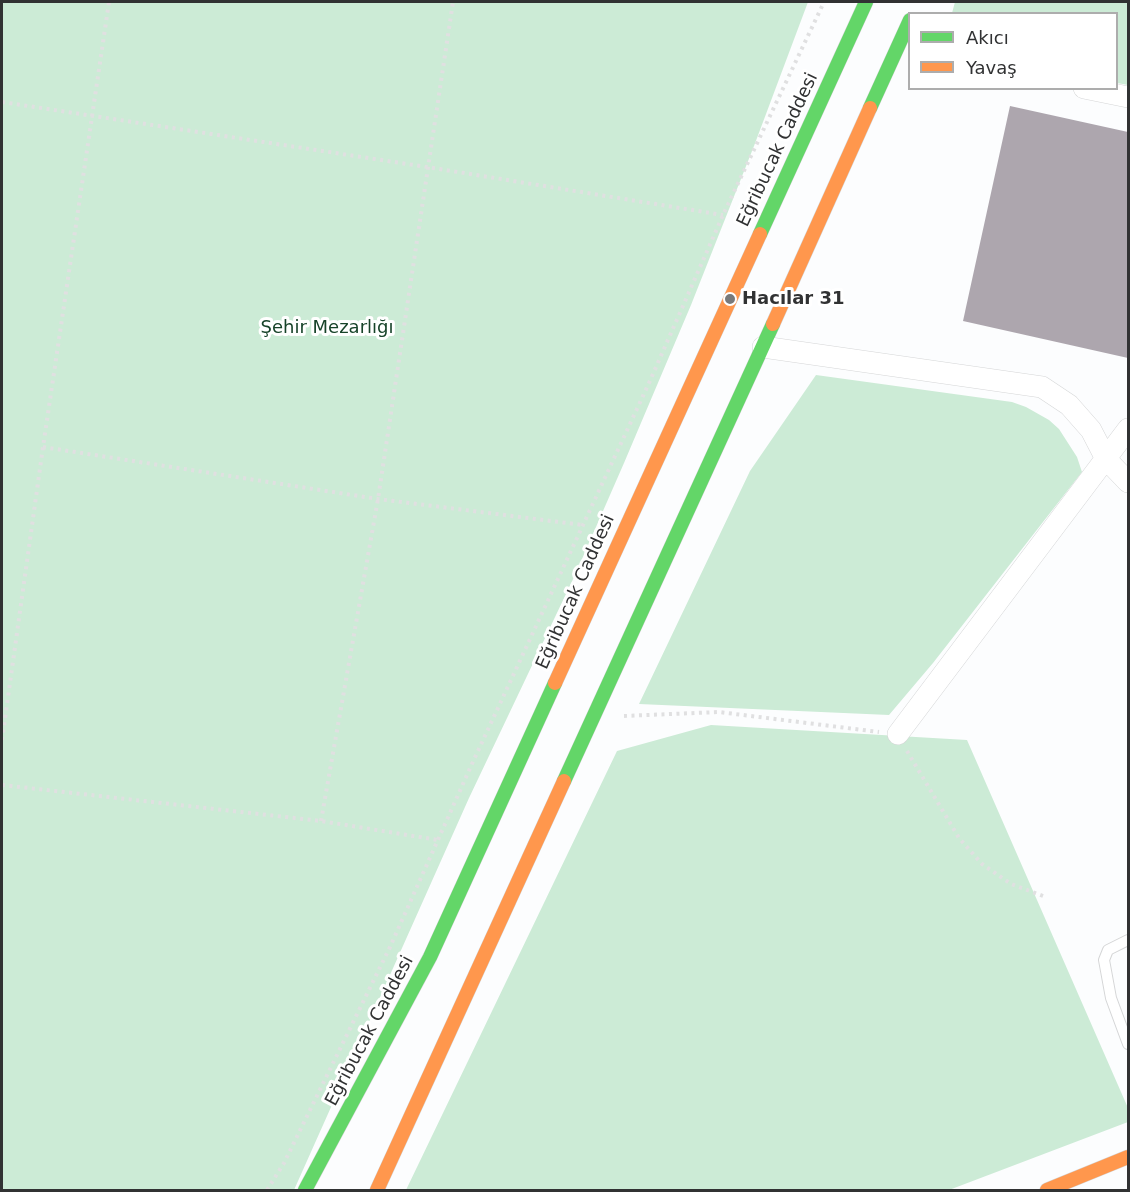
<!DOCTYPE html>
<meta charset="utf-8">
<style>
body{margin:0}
#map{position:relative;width:1130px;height:1192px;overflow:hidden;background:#fcfdfe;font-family:"DejaVu Sans",sans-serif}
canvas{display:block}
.frame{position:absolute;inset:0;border:3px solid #313233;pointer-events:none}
.legend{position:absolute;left:908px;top:12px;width:210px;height:78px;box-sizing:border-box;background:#fff;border:2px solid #adadad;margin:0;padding:8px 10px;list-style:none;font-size:18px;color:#313233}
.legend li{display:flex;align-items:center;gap:12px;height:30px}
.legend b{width:30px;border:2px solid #adadad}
</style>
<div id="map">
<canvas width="1130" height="1192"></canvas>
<div class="frame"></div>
<ul class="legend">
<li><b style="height:8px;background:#63d668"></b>Akıcı</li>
<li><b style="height:8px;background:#ff974d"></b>Yavaş</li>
</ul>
</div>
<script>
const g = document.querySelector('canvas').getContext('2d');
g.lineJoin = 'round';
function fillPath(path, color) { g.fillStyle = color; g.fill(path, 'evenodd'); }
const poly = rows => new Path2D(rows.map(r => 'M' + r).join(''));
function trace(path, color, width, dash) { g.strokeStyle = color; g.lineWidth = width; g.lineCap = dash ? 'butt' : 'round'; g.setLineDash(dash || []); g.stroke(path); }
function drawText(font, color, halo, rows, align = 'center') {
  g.font = font + ' "DejaVu Sans",sans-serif'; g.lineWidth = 6; g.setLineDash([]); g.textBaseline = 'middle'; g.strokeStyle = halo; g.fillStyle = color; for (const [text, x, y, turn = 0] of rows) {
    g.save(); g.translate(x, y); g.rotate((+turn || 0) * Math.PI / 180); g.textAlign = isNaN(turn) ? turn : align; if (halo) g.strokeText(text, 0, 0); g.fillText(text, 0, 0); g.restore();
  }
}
const green = poly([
 [2,2,808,2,754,146,691,305,624,463,575,575,469,798,294,1190,2,1190],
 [955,2,1128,2,1128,85,1117,83,1116,14,952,13],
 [816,375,1012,402,1026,407,1049,420,1059,429,1077,457,1082,472,933,663,889,715,639,704,750,471],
 [711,725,967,740,1128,1108,1128,1122,949,1190,406,1190,617,751]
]);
const building = poly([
 [1010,106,1128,132,1128,358,963,321]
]);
const path = poly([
 [2,102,427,167,723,215],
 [43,447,378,499,583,525],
 [624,716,719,712,879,732],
 [2,740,43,447,109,2],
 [907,751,959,838,982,864,1011,884,1043,896],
 [2,785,321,821,438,840],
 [321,821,378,499,453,2],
 [267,1190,284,1163,390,947,471,766,649,383,723,215,824,2]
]);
const lane = poly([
 [1128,940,1108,950,1104,960,1111,998,1128,1044]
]);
const street = poly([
 [1084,88,1128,97],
 [763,347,1042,387,1069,405,1091,430,1106,459,1128,482],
 [898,734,1128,429]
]);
const fast = poly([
 [870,108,910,20],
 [760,234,866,2],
 [564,781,773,324],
 [305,1190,430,957,555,683]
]);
const slow = poly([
 [773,324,870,108],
 [555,683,760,234],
 [377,1190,564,781],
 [1047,1190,1128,1157]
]);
const markers = [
 [730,299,6,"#78797a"]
];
const streetNames = [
 ["Eğribucak Caddesi",778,150,-65],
 ["Eğribucak Caddesi",576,592,-66],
 ["Eğribucak Caddesi",370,1031,-62]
];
const poiNames = [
 ["Hacılar 31",742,299]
];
const parkNames = [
 ["Şehir Mezarlığı",327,328]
];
fillPath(green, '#ccebd6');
fillPath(building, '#ada6ae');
trace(lane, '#d5d6d7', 12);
trace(street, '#d5d6d7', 22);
trace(fast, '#d5d6d7', 15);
trace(slow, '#d5d6d7', 15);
trace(path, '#e0e0e1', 4, [3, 4.5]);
trace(lane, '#fff', 10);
trace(street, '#fff', 21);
trace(fast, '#63d668', 14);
trace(slow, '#ff974d', 14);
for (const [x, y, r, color] of markers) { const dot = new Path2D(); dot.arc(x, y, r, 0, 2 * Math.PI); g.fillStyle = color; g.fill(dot); trace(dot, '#fff', 2); }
drawText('18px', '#313233', '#fff', streetNames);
drawText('bold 18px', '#313233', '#fff', poiNames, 'left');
drawText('18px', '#174329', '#fff', parkNames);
</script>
